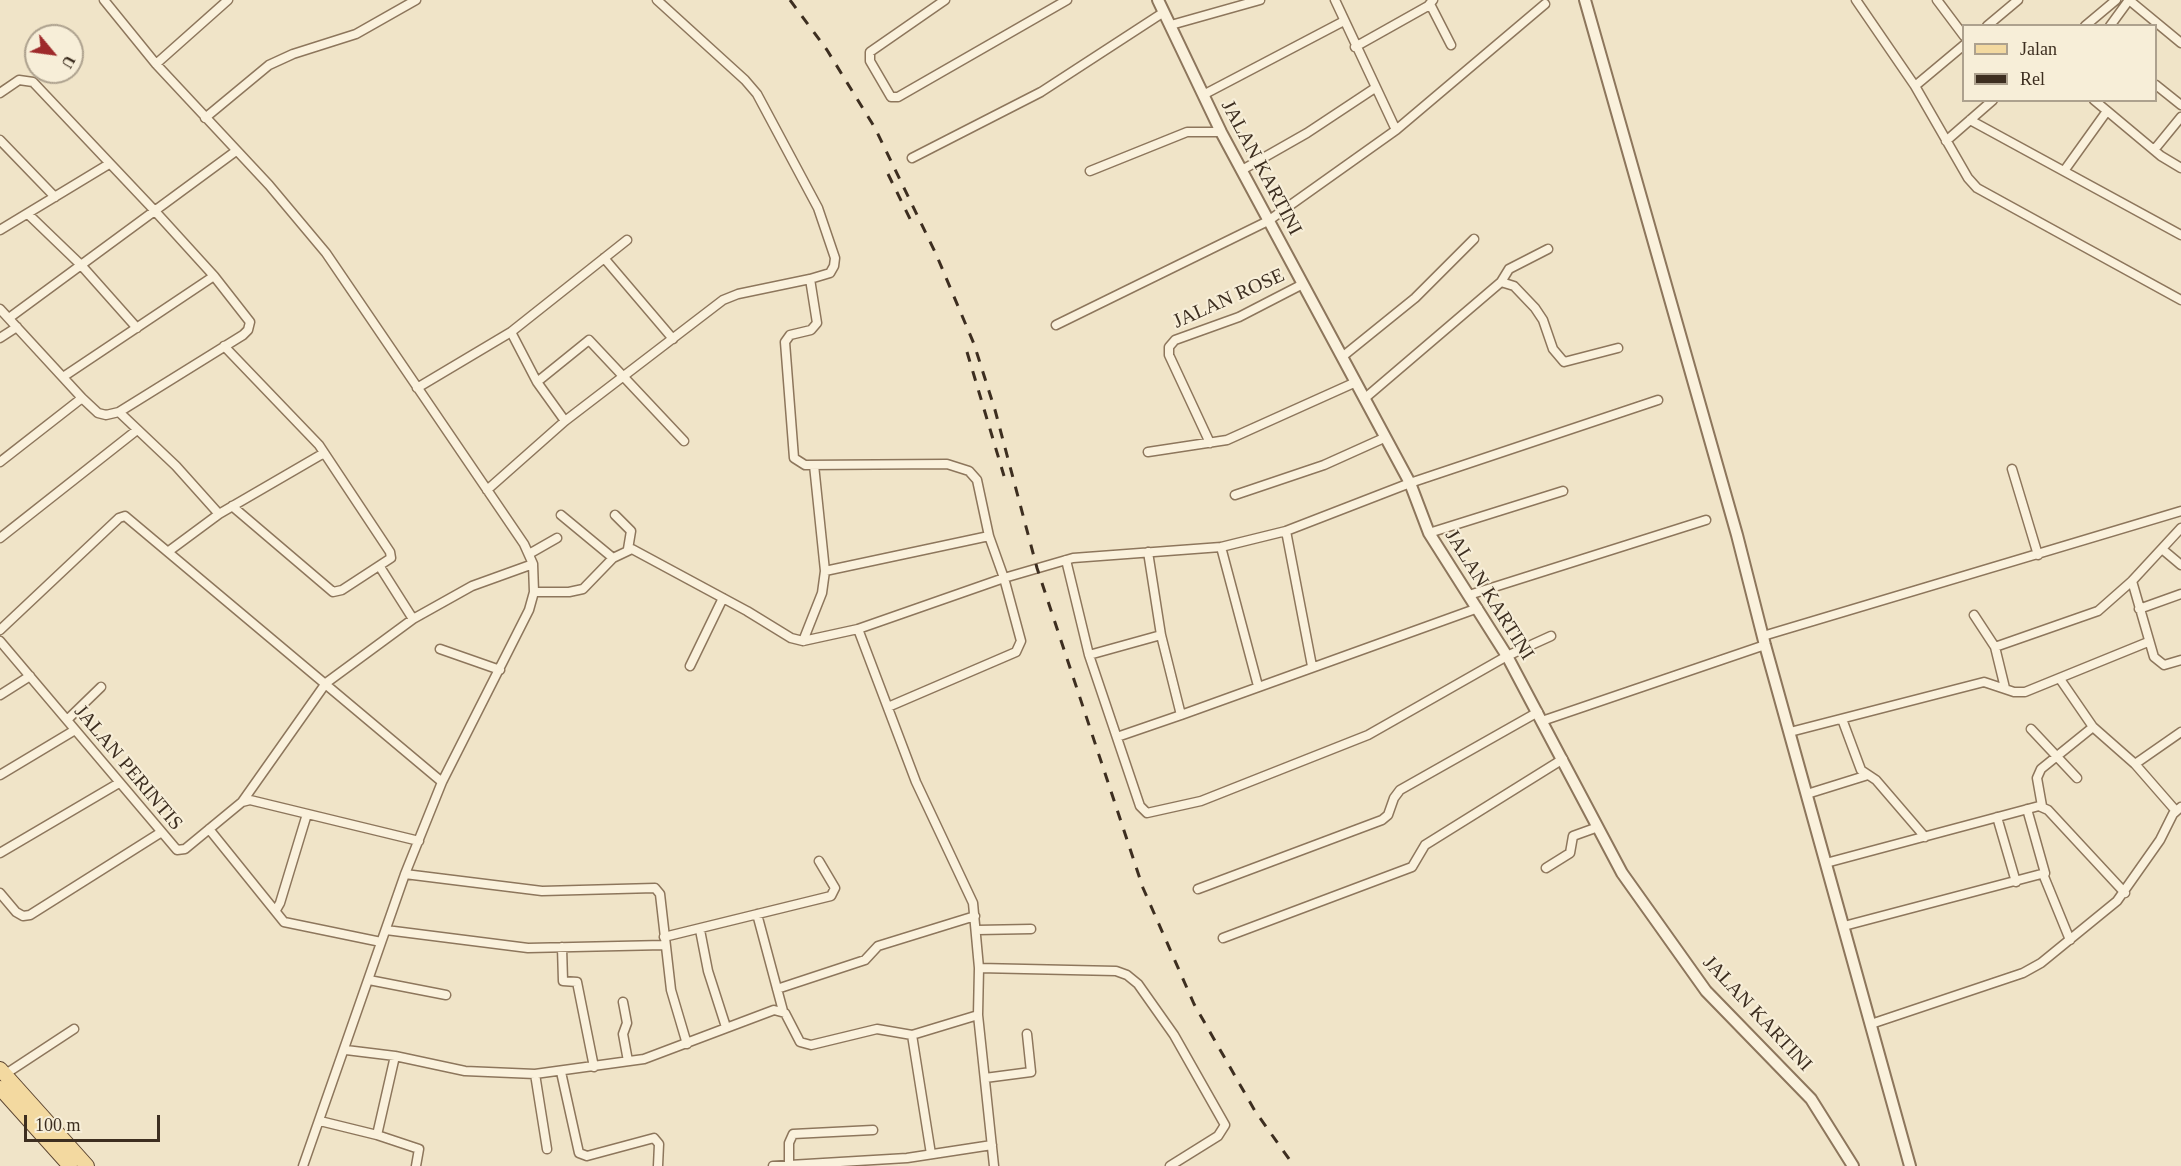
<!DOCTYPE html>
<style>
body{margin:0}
#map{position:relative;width:2181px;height:1166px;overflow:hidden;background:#f0e4c8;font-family:"Times New Roman",serif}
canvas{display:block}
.legend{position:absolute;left:1962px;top:24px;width:195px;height:78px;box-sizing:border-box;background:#f7eed8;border:2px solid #ada18e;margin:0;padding:8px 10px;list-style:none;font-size:18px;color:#3d2e20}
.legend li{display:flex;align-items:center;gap:12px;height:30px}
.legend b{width:30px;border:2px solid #ada18e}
.north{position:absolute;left:24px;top:24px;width:60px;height:60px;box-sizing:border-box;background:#f7eed8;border:2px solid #ada18e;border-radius:50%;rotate:119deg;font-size:16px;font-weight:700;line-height:24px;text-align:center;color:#3d2e20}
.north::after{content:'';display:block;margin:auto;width:21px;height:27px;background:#9e2a2b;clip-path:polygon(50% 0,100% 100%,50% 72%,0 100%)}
.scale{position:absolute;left:24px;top:1115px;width:136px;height:27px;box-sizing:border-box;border:3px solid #3d2e20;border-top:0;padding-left:8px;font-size:18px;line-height:21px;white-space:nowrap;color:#3d2e20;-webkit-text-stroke:4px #f7eed8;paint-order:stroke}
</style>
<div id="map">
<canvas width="2181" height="1166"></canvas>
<ul class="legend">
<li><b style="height:8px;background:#f3d9a0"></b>Jalan</li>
<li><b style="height:8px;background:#3d2e20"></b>Rel</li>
</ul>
<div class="north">U</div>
<div class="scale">100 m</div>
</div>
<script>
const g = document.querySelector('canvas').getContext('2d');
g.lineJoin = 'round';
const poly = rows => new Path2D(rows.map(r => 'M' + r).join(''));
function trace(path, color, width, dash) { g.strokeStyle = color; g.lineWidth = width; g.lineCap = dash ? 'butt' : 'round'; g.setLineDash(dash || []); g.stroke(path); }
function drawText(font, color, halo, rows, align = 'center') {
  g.font = font + ' "Times New Roman",serif'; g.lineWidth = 4.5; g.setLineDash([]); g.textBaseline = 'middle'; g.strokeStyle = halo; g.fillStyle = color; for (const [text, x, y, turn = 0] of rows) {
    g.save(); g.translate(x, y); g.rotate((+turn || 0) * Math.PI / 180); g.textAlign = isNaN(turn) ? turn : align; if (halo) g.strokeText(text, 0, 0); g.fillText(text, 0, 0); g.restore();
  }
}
const minor = poly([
 [104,0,156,64,269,185,326,253,524,544,533,564,534,592,529,610,442,782,405,874,303,1166],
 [945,0,870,52,870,61,891,97,898,97,1067,0],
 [1335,0,1396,130],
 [1856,0,1915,86,1968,178,1977,188,2181,300],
 [1937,0,1964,36],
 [2129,0,2181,43],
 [1430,4,1451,45],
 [1171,25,1260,0],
 [1987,26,2018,0],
 [2085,26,2116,0],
 [2110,26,2129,0],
 [1355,47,1428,6,1433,0],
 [156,64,228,0],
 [2156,85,2181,105],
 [1915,86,1964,45],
 [0,93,19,80,33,82,154,210,214,276,250,322,248,330,243,335,119,412,106,415,98,413,82,398,0,309],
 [1203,95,1344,21],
 [2094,100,2161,156,2181,168],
 [205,118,269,65,293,54,356,34,416,0],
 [1970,120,2181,235],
 [0,140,55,197],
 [1946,141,1993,100],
 [2154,150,2181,117],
 [912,158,1041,92,1164,12],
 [1242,170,1307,133,1375,88],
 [1090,171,1187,132,1221,132],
 [2064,171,2107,111],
 [28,214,81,265,137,328],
 [0,230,109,164],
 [604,258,673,339],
 [810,279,817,323,811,330,790,335,785,342,794,458,805,465,947,464,969,471,977,480,989,536,1004,578,1021,641,1016,652,888,707],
 [1501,282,1509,269,1548,249],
 [9,318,236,151],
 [1056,325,1268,221,1396,130,1545,4],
 [511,332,537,382,565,421],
 [0,338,17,327],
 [224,346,319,445,390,552,391,558,342,590,333,592,232,506],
 [1342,357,1415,298,1474,239],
 [63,377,214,276],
 [537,382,589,340,684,441],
 [417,388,511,332,627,240],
 [1364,399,1501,282,1514,286,1535,308,1543,320,1553,349,1564,362,1618,348],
 [119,412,176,466,219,514],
 [1210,443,1169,355,1169,347,1175,340,1239,317,1301,285],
 [1148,452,1227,440,1356,382],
 [0,462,82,398],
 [2012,469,2038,555],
 [487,490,565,421,723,300,738,294,810,279,830,273,834,266,835,258,818,208,757,94,745,80,657,0],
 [1235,495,1324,465,1384,438],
 [561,515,613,558],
 [615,515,631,531,628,549],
 [1286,531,1312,666],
 [1429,533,1563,491],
 [0,538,137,430],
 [1221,547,1258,686],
 [2162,549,2181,565],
 [169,551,219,514,324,453],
 [1148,552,1161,635,1181,715,1478,608],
 [529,554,557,538],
 [1066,560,1089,655,1140,806,1147,813,1201,801,1368,735,1507,656,1551,636],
 [380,567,413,619],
 [825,571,989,536],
 [2132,581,2154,657,2164,665,2181,660],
 [534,592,569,592,583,589,613,558,632,549,747,611,791,638,803,641,858,629,1004,578,1073,558,1221,547,1286,531,1410,483,1658,400],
 [1469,595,1706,520],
 [2139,609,2181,594],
 [1974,615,1995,647,2005,688],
 [858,629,916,782,973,903,979,968,978,1015,994,1166],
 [0,630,119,518,125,516,442,782],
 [1763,636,2181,511],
 [0,641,177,850,185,849,242,802,250,800,419,841],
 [803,641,822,593,825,571,814,465],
 [1995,647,2098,611,2132,581,2181,528],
 [440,649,500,670],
 [1089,655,1161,635],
 [690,666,723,598],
 [2060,679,2093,727,2135,764,2176,811],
 [0,695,30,676],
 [1842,719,1861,770,1876,780,1925,837],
 [67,720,101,687],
 [1542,721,1765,645],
 [2031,729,2077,778],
 [1790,732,1984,682,2014,692,2025,692,2148,642],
 [1117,737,1181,715],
 [2135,764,2181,732],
 [0,775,75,730],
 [1807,794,1868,775],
 [242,802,326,683,413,619,472,586,533,564],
 [2042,806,2037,778,2041,769,2093,727],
 [1997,817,2016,882],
 [209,829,284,922,381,942],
 [0,853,119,783],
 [1826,863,2039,806,2048,810,2125,893],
 [1546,868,1570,853,1573,836,1598,827],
 [405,874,542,891,655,888,660,894,671,990,687,1044],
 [2043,874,2070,940],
 [1198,889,1382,820,1388,815,1394,798,1400,790,1538,712],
 [0,893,16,912,23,916,30,915,160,833],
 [276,910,280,903,307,814],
 [757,914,783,1011],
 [1844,926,2045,873,2027,809],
 [386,930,528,948,664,945],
 [700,930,708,971,726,1027],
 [977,930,1031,929],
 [664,937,831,896,835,888,819,861],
 [1223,938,1412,867,1425,845,1563,759],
 [562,947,563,981,577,982,594,1067],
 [979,968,1116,971,1127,975,1138,984,1174,1035,1225,1125,1218,1136,1170,1166],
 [369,980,446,995],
 [777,989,865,960,878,946,975,916],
 [623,1002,627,1023,623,1034,628,1061],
 [1871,1024,2023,973,2041,963,2117,901,2160,840,2173,814,2181,807],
 [912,1035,931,1154],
 [346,1050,395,1056,465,1071,535,1074,644,1059,774,1010,785,1013,800,1042,811,1045,877,1029,912,1035,978,1015],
 [561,1072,579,1153,587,1156,654,1138,659,1144,658,1166],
 [535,1074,547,1149],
 [4,1075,74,1029],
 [985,1078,1031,1072,1027,1034],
 [320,1121,377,1135,419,1149,416,1166],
 [377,1135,395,1056],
 [789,1165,789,1143,793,1134,873,1130],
 [773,1166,907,1158,992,1145]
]);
const tertiary = poly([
 [1158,0,1221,132,1410,483,1429,533,1507,656,1622,873,1706,991,1811,1099,1853,1166],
 [1585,0,1737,535,1765,645,1910,1166]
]);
const primary = poly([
 [0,1069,87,1166],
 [0,1088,70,1166]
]);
const rail = poly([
 [790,0,827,50,875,128,936,254,974,344,995,410,1037,568,1143,888,1194,1004,1255,1111,1294,1166],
 [888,174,913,225],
 [967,352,1004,476]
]);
const streetNames = [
 ["JALAN KARTINI",1261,168,62],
 ["JALAN ROSE",1229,299,-24],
 ["JALAN KARTINI",1489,595,58],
 ["JALAN PERINTIS",128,768,50],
 ["JALAN KARTINI",1757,1014,47]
];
trace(minor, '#8d765c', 11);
trace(tertiary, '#8d765c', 14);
trace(primary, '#5b4430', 16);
trace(minor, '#faf1dc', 8);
trace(tertiary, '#faf1dc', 10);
trace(primary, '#f3d9a0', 14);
trace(rail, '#3d2e20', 3, [10, 10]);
drawText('20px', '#3d2e20', '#f7eed8', streetNames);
</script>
